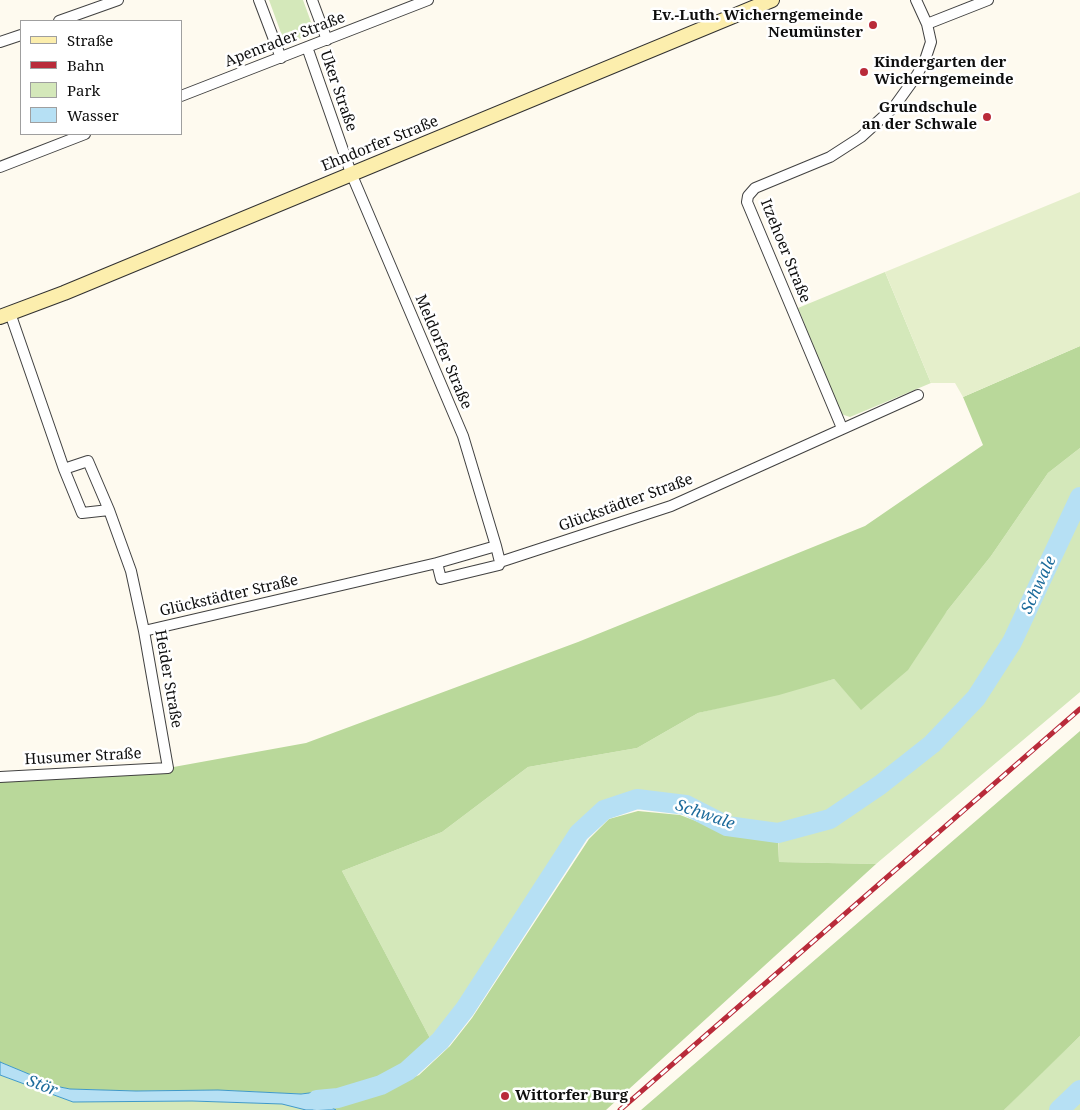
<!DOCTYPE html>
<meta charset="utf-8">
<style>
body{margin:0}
#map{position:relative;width:1080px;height:1110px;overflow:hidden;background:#fefaef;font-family:"Noto Serif",serif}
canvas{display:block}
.legend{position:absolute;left:20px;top:20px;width:162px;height:115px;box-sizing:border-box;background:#fff;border:1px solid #9f9f9f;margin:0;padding:6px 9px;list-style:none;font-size:15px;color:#0e0e0e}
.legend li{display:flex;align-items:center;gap:10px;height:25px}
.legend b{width:25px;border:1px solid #9f9f9f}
</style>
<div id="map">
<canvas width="1080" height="1110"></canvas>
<ul class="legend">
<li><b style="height:6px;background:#fceead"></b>Straße</li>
<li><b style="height:6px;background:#b92b3a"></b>Bahn</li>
<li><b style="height:14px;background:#d4e8ba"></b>Park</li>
<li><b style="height:14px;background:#b6e0f4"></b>Wasser</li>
</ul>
</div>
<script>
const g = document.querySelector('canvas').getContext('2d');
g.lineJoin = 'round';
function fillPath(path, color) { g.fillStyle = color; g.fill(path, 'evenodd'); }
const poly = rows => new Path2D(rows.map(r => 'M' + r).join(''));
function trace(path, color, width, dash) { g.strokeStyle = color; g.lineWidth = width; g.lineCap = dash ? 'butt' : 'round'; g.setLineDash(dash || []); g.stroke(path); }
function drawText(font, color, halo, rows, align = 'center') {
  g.font = font + ' "Noto Serif",serif'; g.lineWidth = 5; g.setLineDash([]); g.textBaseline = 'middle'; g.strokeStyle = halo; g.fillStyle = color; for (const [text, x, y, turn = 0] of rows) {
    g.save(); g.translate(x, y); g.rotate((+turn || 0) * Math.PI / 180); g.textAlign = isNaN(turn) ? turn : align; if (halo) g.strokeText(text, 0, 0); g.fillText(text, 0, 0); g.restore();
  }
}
const green = poly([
 [269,0,303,0,315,33,285,44],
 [885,272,931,383,850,417,841,414,798,308],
 [1080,448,1080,692,876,864,779,862,778,833,727,826,686,805,637,799,604,810,579,833,465,1009,440,1041,431,1040,342,871,442,832,528,767,637,748,698,713,834,679,861,709,947,611,991,556,1048,473],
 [1080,1036,1080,1110,1004,1110,1035,1079],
 [0,1075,73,1102,192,1101,282,1104,306,1110,0,1110]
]);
const forest = poly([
 [1080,346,1080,448,1048,473,991,556,947,611,908,670,861,710,834,679,779,695,698,713,637,748,528,767,442,832,342,871,431,1040,409,1062,383,1078,342,1089,301,1094,218,1090,136,1091,70,1089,60,1087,0,1062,0,777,168,768,306,743,578,642,865,526,983,445,963,397],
 [1080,731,1080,1036,1004,1110,641,1110],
 [638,811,680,815,725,832,778,841,779,862,876,864,606,1110,336,1110,331,1107,330,1104,333,1102,365,1097,386,1090,419,1075,450,1046,472,1018,589,839,609,819]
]);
const pitch = poly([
 [1080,192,1080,346,963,397,955,383,931,383,885,272]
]);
const water = poly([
 [0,1062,60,1087,70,1089,136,1091,218,1090,301,1094,342,1089,346,1100,330,1104,331,1107,336,1110,306,1110,282,1104,192,1101,73,1102,0,1075,0,1062]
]);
const river = poly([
 [317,1100,338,1098,381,1085,407,1071,440,1041,465,1009,579,833,604,810,637,799,686,805,727,826,778,833,830,819,880,785,932,744,976,698,1012,642,1080,497],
 [1059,1110,1080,1090]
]);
const street = poly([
 [259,0,281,58],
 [312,0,327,40],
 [59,21,118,0],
 [927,24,988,0],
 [0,42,21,35],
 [307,47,351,173,463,436,496,546,500,562,499,565,441,579,437,563,496,546],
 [181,96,428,0],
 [0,167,85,134],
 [10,313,64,469,82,513,109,510],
 [842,428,747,202,748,196,755,188,830,157,861,137,894,107,917,75,925,60,931,42,927,24,916,0],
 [500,562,671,506,918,395],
 [144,631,437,563],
 [0,777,168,768,144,631,131,571,109,510,88,461,64,469]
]);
const secondary = poly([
 [0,317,64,293,772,0]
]);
const rail = poly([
 [620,1110,1080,709]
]);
const markers = [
 [873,25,5,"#b92b3a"],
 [864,72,5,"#b92b3a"],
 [987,117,5,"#b92b3a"],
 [505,1096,5,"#b92b3a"]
];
const poiNames = [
 ["Ev.-Luth. Wicherngemeinde",863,16],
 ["Neumünster",863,33],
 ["Kindergarten der",874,63,"left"],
 ["Wicherngemeinde",874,80,"left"],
 ["Grundschule",977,108],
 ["an der Schwale",977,125],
 ["Wittorfer Burg",515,1096,"left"]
];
const streetNames = [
 ["Apenrader Straße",285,40,-21],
 ["Uker Straße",338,91,71],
 ["Ehndorfer Straße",380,144,-22],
 ["Itzehoer Straße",785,251,68],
 ["Meldorfer Straße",443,352,67],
 ["Glückstädter Straße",626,503,-20],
 ["Glückstädter Straße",229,596,-13],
 ["Heider Straße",168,679,80],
 ["Husumer Straße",83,757,-3]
];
const waterNames = [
 ["Schwale",1039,585,-65],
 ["Schwale",705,815,19],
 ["Stör",42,1086,21]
];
fillPath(green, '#d4e8ba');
fillPath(forest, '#b9d89a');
fillPath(pitch, '#e5efcb');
fillPath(water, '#b6e0f4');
trace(water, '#3f99c8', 1);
trace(river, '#b6e0f4', 20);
trace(street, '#414141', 12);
trace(secondary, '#303030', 16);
trace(street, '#fff', 10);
trace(secondary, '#fceead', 14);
trace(rail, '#b92b3a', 5);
trace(rail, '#fff', 3, [9]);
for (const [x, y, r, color] of markers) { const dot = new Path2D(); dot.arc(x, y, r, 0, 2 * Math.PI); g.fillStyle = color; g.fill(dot); trace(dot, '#fff', 2); }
drawText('bold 15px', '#0e0e0e', '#fff', poiNames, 'right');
drawText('15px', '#0e0e0e', '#fff', streetNames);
drawText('italic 16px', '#1c6b9b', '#fff', waterNames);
</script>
